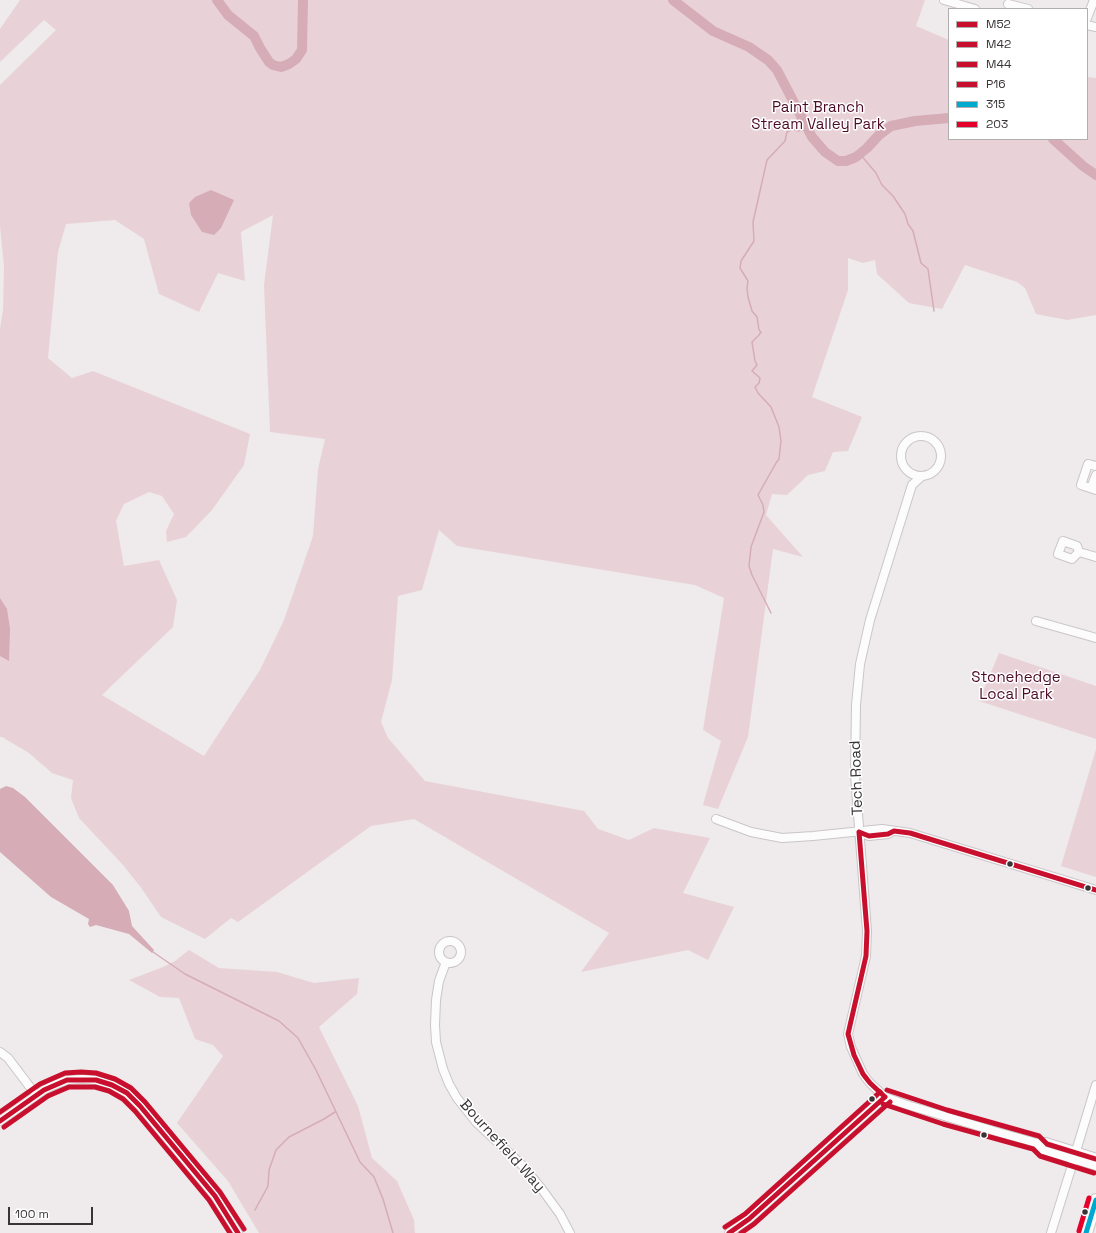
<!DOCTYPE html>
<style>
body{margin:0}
#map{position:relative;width:1096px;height:1233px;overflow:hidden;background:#efeaeb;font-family:"Space Grotesk",sans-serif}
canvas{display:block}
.legend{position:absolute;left:948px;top:8px;width:140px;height:132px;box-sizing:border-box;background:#fff;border:1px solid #b0aeaf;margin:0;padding:5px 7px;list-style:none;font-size:12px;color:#393536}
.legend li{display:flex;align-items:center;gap:8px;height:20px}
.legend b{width:20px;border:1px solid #b0aeaf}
.scale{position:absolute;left:8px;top:1207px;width:85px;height:18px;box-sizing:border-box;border:2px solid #393536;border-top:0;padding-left:5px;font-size:12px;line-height:14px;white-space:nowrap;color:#393536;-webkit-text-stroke:3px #fff;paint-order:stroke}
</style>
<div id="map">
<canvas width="1096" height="1233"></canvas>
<ul class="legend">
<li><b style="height:5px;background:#c8102e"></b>M52</li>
<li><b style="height:5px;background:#c8102e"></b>M42</li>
<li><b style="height:5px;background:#c8102e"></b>M44</li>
<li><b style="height:5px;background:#c8102e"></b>P16</li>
<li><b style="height:5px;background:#00a9ce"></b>315</li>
<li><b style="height:5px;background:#e4002b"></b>203</li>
</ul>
<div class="scale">100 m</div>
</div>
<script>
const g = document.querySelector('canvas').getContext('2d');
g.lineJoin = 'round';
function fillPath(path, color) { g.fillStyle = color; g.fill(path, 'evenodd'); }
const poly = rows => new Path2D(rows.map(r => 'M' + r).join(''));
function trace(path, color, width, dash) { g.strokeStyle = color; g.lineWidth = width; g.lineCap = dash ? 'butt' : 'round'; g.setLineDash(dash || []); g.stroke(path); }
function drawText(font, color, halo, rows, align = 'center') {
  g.font = font + ' "Space Grotesk",sans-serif'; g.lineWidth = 3; g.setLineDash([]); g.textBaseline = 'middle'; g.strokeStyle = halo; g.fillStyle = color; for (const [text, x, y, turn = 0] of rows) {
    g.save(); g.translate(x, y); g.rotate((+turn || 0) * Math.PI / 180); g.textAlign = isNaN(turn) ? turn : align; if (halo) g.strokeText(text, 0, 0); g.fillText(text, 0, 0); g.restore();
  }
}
const green = poly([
 [20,0,925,0,916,26,949,40,949,139,1087,139,1087,77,1096,78,1096,315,1067,320,1036,314,1025,288,1017,282,965,265,942,309,909,303,877,274,875,260,863,263,848,258,848,290,812,397,862,417,848,451,833,452,825,471,808,475,787,495,772,494,766,515,803,557,773,549,748,737,718,809,703,805,721,741,703,730,724,598,695,585,457,546,439,530,422,590,398,596,392,680,381,722,388,738,425,781,584,811,598,829,629,840,654,828,710,838,683,893,734,907,708,960,688,950,581,972,609,933,414,819,371,826,238,922,231,918,205,939,161,917,142,889,123,865,79,818,71,798,73,780,52,773,29,753,2,737,0,737,0,329,3,310,4,266,0,226,0,85,56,30,44,20,0,62,0,29],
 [273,215,264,285,270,432,325,439,318,469,313,536,284,620,260,670,204,756,102,695,173,627,177,600,159,560,124,566,116,521,124,504,149,492,162,496,174,514,166,531,167,542,186,537,212,510,244,465,250,434,93,371,72,378,48,358,58,252,66,224,115,220,144,239,159,294,199,312,218,273,245,281,241,232],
 [999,653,1096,686,1096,739,979,701],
 [1096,749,1096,877,1061,866],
 [189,950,219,968,277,972,314,983,359,978,357,994,319,1027,358,1106,372,1158,397,1181,414,1220,415,1233,259,1233,228,1181,177,1123,223,1056,213,1045,195,1039,179,998,160,997,129,980,163,967,175,961]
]);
const water = poly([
 [211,190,234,200,221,228,214,235,202,232,191,215,189,203,195,197],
 [0,598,7,609,10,629,9,661,0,656],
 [6,786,13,788,25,797,113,885,129,911,132,926,154,950,153,952,152,953,129,934,96,925,90,927,88,924,89,919,51,897,0,852,0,789]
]);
const stream = poly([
 [860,154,876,173,882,185,893,196,905,214,908,224,913,231,921,263,928,269,934,311],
 [771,613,752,575,749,566,751,547,764,512,763,505,758,495,776,463,779,459,781,441,779,427,771,407,758,393,755,387,759,383,760,378,752,371,757,365,755,361,752,342,759,335,761,332,759,330,757,317,752,311,748,297,747,288,748,281,740,268,741,261,754,241,753,222,767,160,785,141,787,132,793,129,798,131,807,129],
 [153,952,185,974,279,1021,298,1038,316,1070,360,1162,374,1177,383,1199,393,1233],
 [255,1210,268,1186,269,1170,276,1150,289,1137,324,1119,335,1112]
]);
const river = poly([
 [217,0,228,15,254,36,260,48,269,62,273,65,281,67,289,64,296,59,302,50,303,0],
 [673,0,713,31,749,47,768,60,777,70,812,137,825,152,838,161,846,161,856,157,867,148,879,135,891,126,915,121,949,118],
 [1053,139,1083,166,1096,175]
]);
const minor = poly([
 [944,0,975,9],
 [1008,4,1028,9],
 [1087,18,1094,0],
 [1087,25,1096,27],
 '901 456a20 20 0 1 1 40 0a20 20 0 1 1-40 0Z',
 [1096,466,1088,464,1081,485,1096,490],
 [922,476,912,485,870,620,860,664,856,705,855,775,867,931,866,956,848,1034,851,1047,863,1074,870,1083,885,1097,904,1104,1001,1133,1037,1143,1046,1142,1094,1157,1096,1159],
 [1091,488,1096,475],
 [1063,541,1077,546,1079,552,1072,559,1058,554,1063,541],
 [1079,552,1096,557],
 [1036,621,1096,638],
 [716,819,751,832,782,838,813,836,882,829,910,833,1096,890],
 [859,832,869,836,888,834,893,831],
 '439 952a11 11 0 1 1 22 0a11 11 0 1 1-22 0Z',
 [446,962,439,981,436,1000,435,1025,436,1042,443,1069,449,1084,457,1098,476,1122,522,1165,541,1188,560,1214,570,1233],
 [0,1052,8,1058,36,1095],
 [0,1121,44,1090,52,1086,67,1080,81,1079,96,1080,112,1085,127,1093,140,1106,215,1196,238,1233],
 [1037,1143,1043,1150,1096,1166],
 [1076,1151,1096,1085],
 [729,1233,749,1219,885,1097],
 [1051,1233,1074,1159]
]);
const highway = poly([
 [1086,1233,1096,1200]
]);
const bus1 = poly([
 [859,832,867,931,866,956,848,1034,854,1055,863,1074,870,1083,885,1097],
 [859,832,869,836,888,834,894,831,910,833,1096,890],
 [729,1233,749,1219,885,1097]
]);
const bus2 = poly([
 [883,1104,943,1124,1033,1149,1040,1156,1094,1173],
 [4,1127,48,1096,69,1087,95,1087,109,1091,123,1099,135,1111,209,1200,230,1233],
 [741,1233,754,1224,890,1102]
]);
const bus3 = poly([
 [887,1090,947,1110,1039,1136,1047,1144,1096,1159],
 [0,1112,40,1084,65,1073,81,1072,96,1073,115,1079,131,1088,145,1102,220,1192,244,1229],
 [725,1227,745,1214,880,1092]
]);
const bus4 = poly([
 [0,1121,44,1090,67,1080,96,1080,112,1085,127,1093,140,1106,215,1196,238,1233]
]);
const bus5 = poly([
 [1086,1233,1096,1200]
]);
const bus6 = poly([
 [1079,1231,1089,1198]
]);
const markers = [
 [1010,864,3.5,"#393536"],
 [1088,888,3.5,"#393536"],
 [872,1099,3.5,"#393536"],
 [984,1135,3.5,"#393536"],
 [1085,1212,3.5,"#393536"]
];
const parkNames = [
 ["Paint Branch",818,108],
 ["Stream Valley Park",818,125],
 ["Stonehedge",1016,678],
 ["Local Park",1016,695]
];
const streetNames = [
 ["Tech Road",857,778,-92],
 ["Bournefield Way",502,1146,48]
];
fillPath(green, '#e8d2d8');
fillPath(water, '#d6acb7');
trace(stream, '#d6acb7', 1.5);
trace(river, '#d6acb7', 10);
trace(minor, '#cac6c7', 10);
trace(highway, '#cac6c7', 14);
trace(minor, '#fdfcfc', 8);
trace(highway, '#fdfcfc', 12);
trace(bus1, '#c8102e', 5);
trace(bus2, '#c8102e', 5);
trace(bus3, '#c8102e', 5);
trace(bus4, '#c8102e', 5);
trace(bus5, '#00a9ce', 5);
trace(bus6, '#e4002b', 5);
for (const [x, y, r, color] of markers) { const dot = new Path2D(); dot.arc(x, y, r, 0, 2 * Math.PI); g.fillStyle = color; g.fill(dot); trace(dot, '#fff', 1.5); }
drawText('15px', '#4e0b26', '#fff', parkNames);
drawText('15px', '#393536', '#fff', streetNames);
</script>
